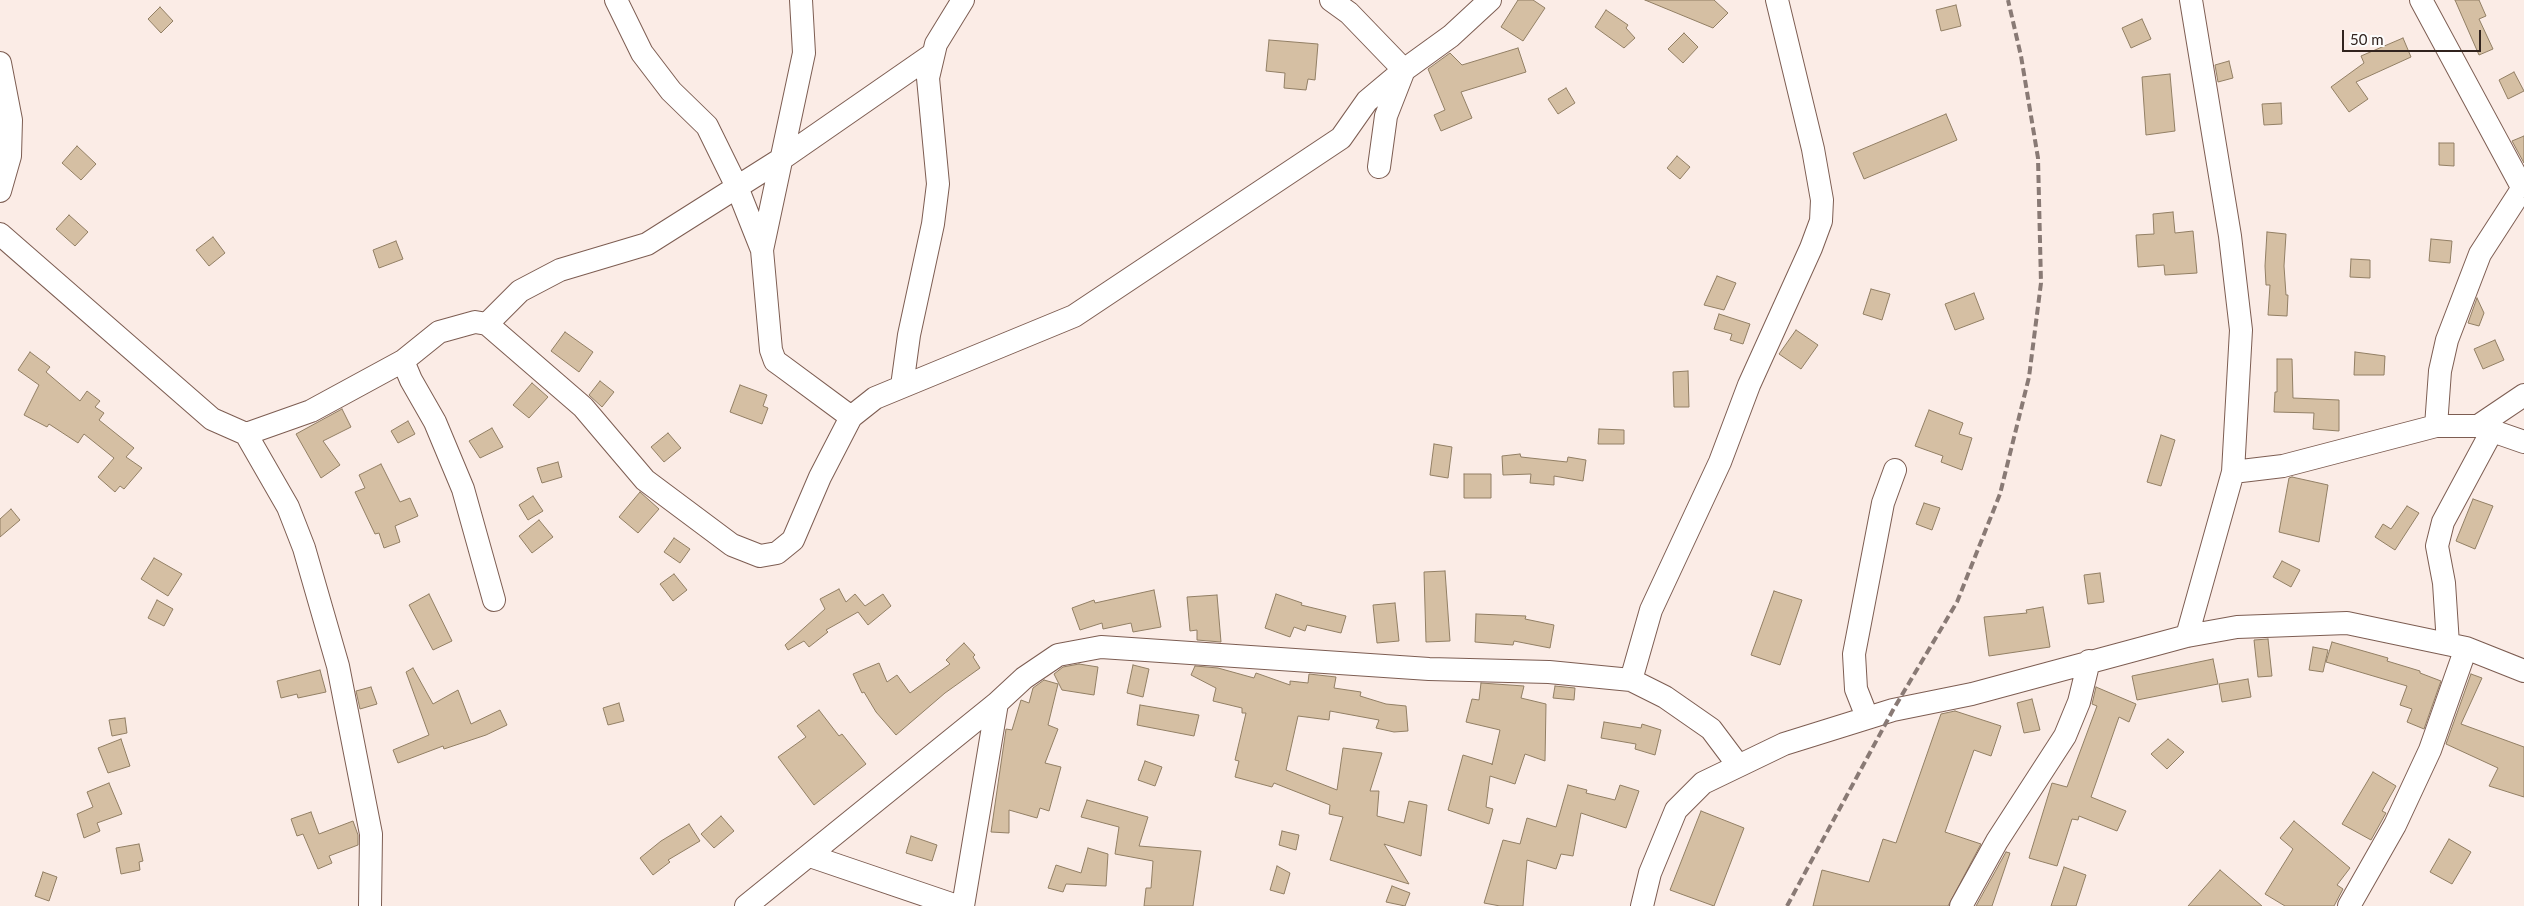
<!DOCTYPE html>
<style>
body{margin:0}
#map{position:relative;width:2524px;height:906px;overflow:hidden;background:#fbece6;font-family:Lato,sans-serif}
canvas{display:block}
.scale{position:absolute;left:2342px;top:30px;width:139px;height:22px;box-sizing:border-box;border:2px solid #31231e;border-top:0;padding-left:6px;font-size:15px;line-height:18px;white-space:nowrap;color:#31231e;-webkit-text-stroke:4px #fcfcfc;paint-order:stroke}
</style>
<div id="map">
<canvas width="2524" height="906"></canvas>
<div class="scale">50 m</div>
</div>
<script>
const g = document.querySelector('canvas').getContext('2d');
g.lineJoin = 'round';
function fillPath(path, color) { g.fillStyle = color; g.fill(path, 'evenodd'); }
const poly = rows => new Path2D(rows.map(r => 'M' + r).join(''));
function trace(path, color, width, dash) { g.strokeStyle = color; g.lineWidth = width; g.lineCap = dash ? 'butt' : 'round'; g.setLineDash(dash || []); g.stroke(path); }
const building = poly([
 [1518,0,1533,0,1545,8,1523,41,1501,27,1518,0],
 [1645,0,1714,0,1728,13,1713,28,1645,0],
 [2455,0,2479,0,2486,16,2479,19,2493,49,2479,55,2455,0],
 [1956,5,1961,26,1941,31,1936,10,1956,5],
 [160,7,173,21,161,33,148,19,160,7],
 [1606,10,1628,25,1626,28,1635,38,1624,48,1595,27,1606,10],
 [2142,19,2151,39,2131,48,2122,28,2142,19],
 [1684,33,1698,47,1683,63,1668,49,1684,33],
 [2403,38,2411,57,2356,82,2368,99,2349,112,2331,87,2364,63,2361,56,2403,38],
 [1269,40,1318,44,1315,80,1308,79,1306,90,1284,88,1285,73,1266,71,1269,40],
 [1518,48,1526,72,1461,92,1472,118,1441,131,1434,115,1445,110,1428,69,1450,53,1462,65,1518,48],
 [2229,61,2233,78,2218,82,2215,65,2229,61],
 [2514,72,2524,91,2508,99,2499,80,2514,72],
 [2170,74,2175,131,2146,135,2142,77,2170,74],
 [1566,88,1575,103,1558,114,1548,99,1566,88],
 [2281,103,2282,124,2264,125,2262,104,2281,103],
 [1946,114,1957,140,1864,179,1853,153,1946,114],
 [2524,136,2524,163,2512,141,2524,136],
 [2439,143,2454,143,2454,166,2439,165,2439,143],
 [77,146,96,164,81,180,62,163,77,146],
 [1677,156,1690,167,1680,179,1667,168,1677,156],
 [2173,212,2175,233,2193,231,2197,273,2165,275,2164,265,2138,267,2136,235,2154,234,2153,214,2173,212],
 [69,215,88,232,75,246,56,229,69,215],
 [2267,232,2286,234,2284,266,2286,295,2288,295,2287,316,2268,315,2270,285,2266,285,2265,266,2267,232],
 [213,237,225,253,209,266,196,250,213,237],
 [2431,239,2452,241,2450,263,2429,261,2431,239],
 [396,241,403,259,379,268,373,250,396,241],
 [2351,259,2370,260,2370,278,2350,277,2351,259],
 [1717,276,1736,283,1724,310,1704,305,1717,276],
 [1871,289,1890,294,1882,320,1863,314,1871,289],
 [1974,293,1984,319,1955,330,1945,304,1974,293],
 [2477,298,2484,313,2479,326,2468,323,2477,298],
 [1719,314,1750,324,1743,344,1730,340,1732,334,1714,329,1719,314],
 [1796,330,1818,345,1801,369,1779,354,1796,330],
 [565,332,593,352,579,372,551,351,565,332],
 [2495,340,2504,360,2483,369,2474,349,2495,340],
 [30,352,50,367,46,372,80,401,87,391,100,401,95,407,104,413,99,420,134,448,126,457,142,468,124,489,120,486,115,492,98,477,114,458,84,434,78,443,49,424,47,427,24,415,39,385,18,370,30,352],
 [2355,352,2385,356,2384,375,2354,375,2355,352],
 [2277,359,2292,359,2293,398,2339,400,2339,431,2313,429,2314,413,2274,412,2275,392,2277,392,2277,359],
 [1688,371,1689,407,1674,407,1673,372,1688,371],
 [600,381,614,392,602,407,589,395,600,381],
 [532,383,548,397,529,418,513,405,532,383],
 [740,385,767,395,763,406,768,408,762,424,730,412,740,385],
 [342,409,351,427,323,441,340,465,321,478,296,434,342,409],
 [1929,410,1963,423,1959,434,1972,438,1962,470,1941,462,1943,456,1915,446,1929,410],
 [408,421,415,434,398,443,391,431,408,421],
 [492,428,503,447,480,458,469,441,492,428],
 [1599,429,1624,430,1624,444,1598,444,1599,429],
 [668,433,681,448,664,462,651,447,668,433],
 [2161,435,2175,440,2161,486,2147,482,2161,435],
 [1434,444,1452,447,1448,478,1430,475,1434,444],
 [1520,454,1521,457,1567,462,1568,457,1586,460,1583,481,1554,476,1554,485,1530,483,1531,474,1503,475,1502,456,1520,454],
 [558,462,562,477,542,483,537,468,558,462],
 [381,464,400,502,410,498,418,516,395,526,400,542,384,548,379,533,375,534,355,492,365,488,359,475,381,464],
 [1464,474,1491,474,1491,498,1464,498,1464,474],
 [2292,477,2328,485,2319,542,2279,532,2289,478,2292,477],
 [640,492,659,509,638,533,619,517,640,492],
 [533,496,543,511,528,520,519,505,533,496],
 [2473,499,2493,506,2475,549,2456,541,2473,499],
 [1924,503,1940,508,1932,530,1916,524,1924,503],
 [2407,506,2419,513,2395,550,2375,537,2383,524,2391,529,2407,506],
 [11,509,20,520,0,537,0,519,11,509],
 [539,520,553,537,532,553,519,536,539,520],
 [674,538,690,549,680,563,664,552,674,538],
 [154,558,182,574,168,596,141,579,154,558],
 [2282,561,2300,570,2291,587,2273,577,2282,561],
 [1445,571,1450,641,1426,642,1424,572,1445,571],
 [2100,573,2104,602,2088,604,2084,575,2100,573],
 [674,574,687,590,673,601,660,584,674,574],
 [839,589,846,602,855,594,865,606,883,594,891,606,868,625,858,612,826,630,828,632,809,647,804,641,788,650,785,645,825,609,820,599,839,589],
 [1154,590,1161,627,1133,632,1131,623,1103,629,1102,623,1080,630,1072,608,1094,600,1095,603,1154,590],
 [1774,591,1802,600,1780,665,1751,655,1774,591],
 [429,594,452,641,433,650,409,605,429,594],
 [1276,594,1302,603,1301,605,1346,616,1341,633,1307,625,1305,631,1294,627,1290,637,1265,628,1276,594],
 [1217,595,1221,642,1197,640,1197,630,1190,631,1187,597,1217,595],
 [157,600,173,609,164,626,148,618,157,600],
 [1395,603,1399,641,1377,643,1373,605,1395,603],
 [2043,607,2050,647,1989,656,1984,617,2027,613,2026,610,2043,607],
 [1476,614,1526,616,1525,619,1554,625,1550,648,1514,641,1513,645,1475,642,1476,614],
 [2268,639,2272,676,2258,677,2254,640,2268,639],
 [2332,642,2388,658,2387,661,2420,671,2420,673,2441,681,2424,729,2407,722,2412,709,2400,705,2407,686,2326,662,2332,642],
 [964,643,975,655,973,657,980,668,945,693,896,735,876,712,864,692,862,693,853,674,879,663,887,682,897,675,910,693,950,664,946,660,964,643],
 [2313,647,2328,650,2323,672,2309,670,2313,647],
 [2213,659,2218,684,2137,700,2132,676,2213,659],
 [1079,664,1098,667,1094,695,1062,690,1054,674,1063,667,1079,664],
 [1133,665,1149,669,1143,697,1127,693,1133,665],
 [1195,666,1218,668,1254,678,1256,673,1290,685,1290,681,1308,683,1309,674,1336,677,1334,688,1361,692,1360,696,1386,704,1406,706,1408,731,1394,732,1376,728,1379,720,1330,711,1329,720,1298,716,1286,770,1337,790,1343,748,1382,753,1370,791,1379,791,1377,816,1404,823,1409,801,1427,805,1421,856,1384,844,1409,884,1330,860,1343,817,1329,814,1330,805,1274,783,1272,787,1235,777,1239,761,1235,760,1246,713,1242,713,1242,708,1213,701,1216,688,1191,675,1195,666],
 [413,668,433,704,458,690,471,724,500,710,507,725,486,735,444,749,443,746,398,763,393,750,429,735,406,672,413,668],
 [320,670,326,692,298,698,297,694,281,698,277,681,320,670],
 [2471,674,2482,678,2461,724,2524,747,2524,797,2489,786,2498,768,2446,744,2471,674],
 [2248,679,2251,697,2222,702,2219,684,2248,679],
 [1044,680,1058,684,1048,725,1058,729,1045,763,1061,767,1049,811,1040,808,1037,818,1009,810,1009,833,991,832,1006,729,1012,730,1021,700,1029,703,1033,688,1044,680],
 [1481,683,1524,686,1521,698,1546,704,1545,761,1525,754,1515,784,1490,776,1486,807,1493,809,1489,824,1448,810,1463,755,1492,764,1492,765,1500,730,1466,722,1472,699,1479,700,1481,683],
 [1555,686,1575,688,1574,700,1553,698,1555,686],
 [371,687,377,704,360,709,356,691,371,687],
 [2096,687,2136,704,2129,722,2119,717,2091,797,2126,811,2117,831,2079,816,2078,820,2072,819,2057,866,2029,858,2052,783,2067,787,2097,706,2092,704,2096,687],
 [2032,699,2040,730,2024,733,2017,703,2032,699],
 [619,703,624,721,608,725,603,708,619,703],
 [1140,705,1199,715,1194,736,1137,725,1140,705],
 [819,710,839,736,842,734,866,764,814,805,778,757,806,737,797,726,819,710],
 [1955,711,2001,726,1991,756,1974,750,1945,832,1981,844,1948,906,1813,906,1822,870,1869,882,1883,839,1896,843,1941,714,1955,711],
 [125,718,127,733,112,736,109,720,125,718],
 [1604,722,1641,728,1642,724,1661,730,1655,755,1635,749,1636,744,1601,738,1604,722],
 [121,739,130,766,108,773,98,748,121,739],
 [2168,739,2184,752,2167,769,2151,754,2168,739],
 [1145,761,1162,767,1155,786,1138,780,1145,761],
 [2373,772,2396,786,2382,811,2386,813,2371,840,2342,824,2373,772],
 [109,783,122,814,97,823,100,831,84,838,77,814,93,807,87,792,109,783],
 [1568,785,1587,790,1586,793,1615,800,1620,785,1639,791,1626,828,1581,813,1573,856,1561,854,1556,869,1527,860,1523,906,1500,906,1484,903,1503,840,1520,844,1527,818,1556,827,1568,785],
 [1087,800,1148,817,1139,846,1201,851,1193,906,1144,906,1146,888,1151,888,1153,861,1115,854,1119,827,1081,817,1087,800],
 [1701,811,1744,828,1714,906,1670,890,1701,811],
 [311,812,319,834,353,821,358,835,358,845,329,856,332,863,318,869,303,834,297,836,291,819,311,812],
 [721,816,734,831,714,848,701,834,721,816],
 [2294,821,2350,868,2337,885,2343,889,2334,906,2285,906,2265,894,2293,849,2280,838,2294,821],
 [689,824,700,841,668,860,670,862,653,875,640,858,661,841,689,824],
 [1282,831,1299,835,1296,850,1279,845,1282,831],
 [911,836,937,845,932,861,906,853,911,836],
 [2449,839,2471,852,2452,884,2430,872,2449,839],
 [139,844,143,861,139,862,140,870,121,874,116,848,139,844],
 [1088,848,1108,854,1106,886,1066,884,1063,892,1048,888,1056,865,1081,873,1088,848],
 [2006,852,2010,853,1992,906,1976,906,2006,852],
 [1277,866,1290,873,1284,894,1270,890,1277,866],
 [2064,867,2086,875,2076,906,2051,906,2064,867],
 [2220,870,2262,906,2188,906,2220,870],
 [43,872,57,877,49,901,35,896,43,872],
 [1392,886,1410,893,1405,906,1386,902,1392,886]
]);
const minor = poly([
 [616,0,642,53,671,91,707,126,737,187,762,250],
 [801,0,804,53,762,250,771,350,775,361,782,366,851,417],
 [2191,0,2230,236,2241,330,2233,472],
 [2421,0,2522,187],
 [0,63,11,120,10,156,0,191],
 [1379,167,1386,116,1404,70,1451,36,1490,0],
 [0,234,212,419,246,434,311,411,403,361],
 [487,324,520,291,560,270,647,244,783,158,933,54],
 [902,386,909,335,933,224,938,184,928,78,936,44,963,0],
 [2436,426,2440,371,2447,340,2480,254,2524,186],
 [2478,426,2524,395],
 [246,434,288,507,304,548,338,666,371,834,370,906],
 [494,600,463,489,435,422,411,380,403,361,439,332,475,322,487,324,583,407,645,480,732,545,760,556,777,553,793,540,820,477,851,417,875,398,1074,316,1341,138,1367,101,1404,70,1349,13,1331,0],
 [2187,636,2233,472,2283,466,2436,426,2478,426,2524,442],
 [2448,644,2444,583,2437,546,2443,522,2492,431],
 [1631,680,1651,610,1720,462,1749,385,1811,248,1821,221,1822,200,1813,149,1777,0],
 [1867,717,1856,689,1854,654,1883,503,1895,470],
 [810,856,957,906],
 [746,906,997,703,1024,678,1058,655,1101,647,1429,669,1549,672,1631,680,1665,697,1711,729,1738,765],
 [963,906,997,703],
 [1642,906,1650,873,1676,810,1703,783,1784,744,1893,710,1972,694,2187,636,2237,627,2347,623,2466,648,2524,671],
 [1961,906,1997,841,2065,736,2079,702,2089,661],
 [2349,906,2395,825,2430,750,2466,648]
]);
const rail = poly([
 [1787,906,1893,710,1957,602,2000,494,2029,377,2041,283,2038,158,2021,56,2008,0]
]);
fillPath(building, '#d5bfa3');
trace(building, '#927f64', 1);
trace(minor, '#7d5d52', 24);
trace(minor, '#fff', 22);
trace(rail, '#897a75', 4, [8, 4]);
</script>
